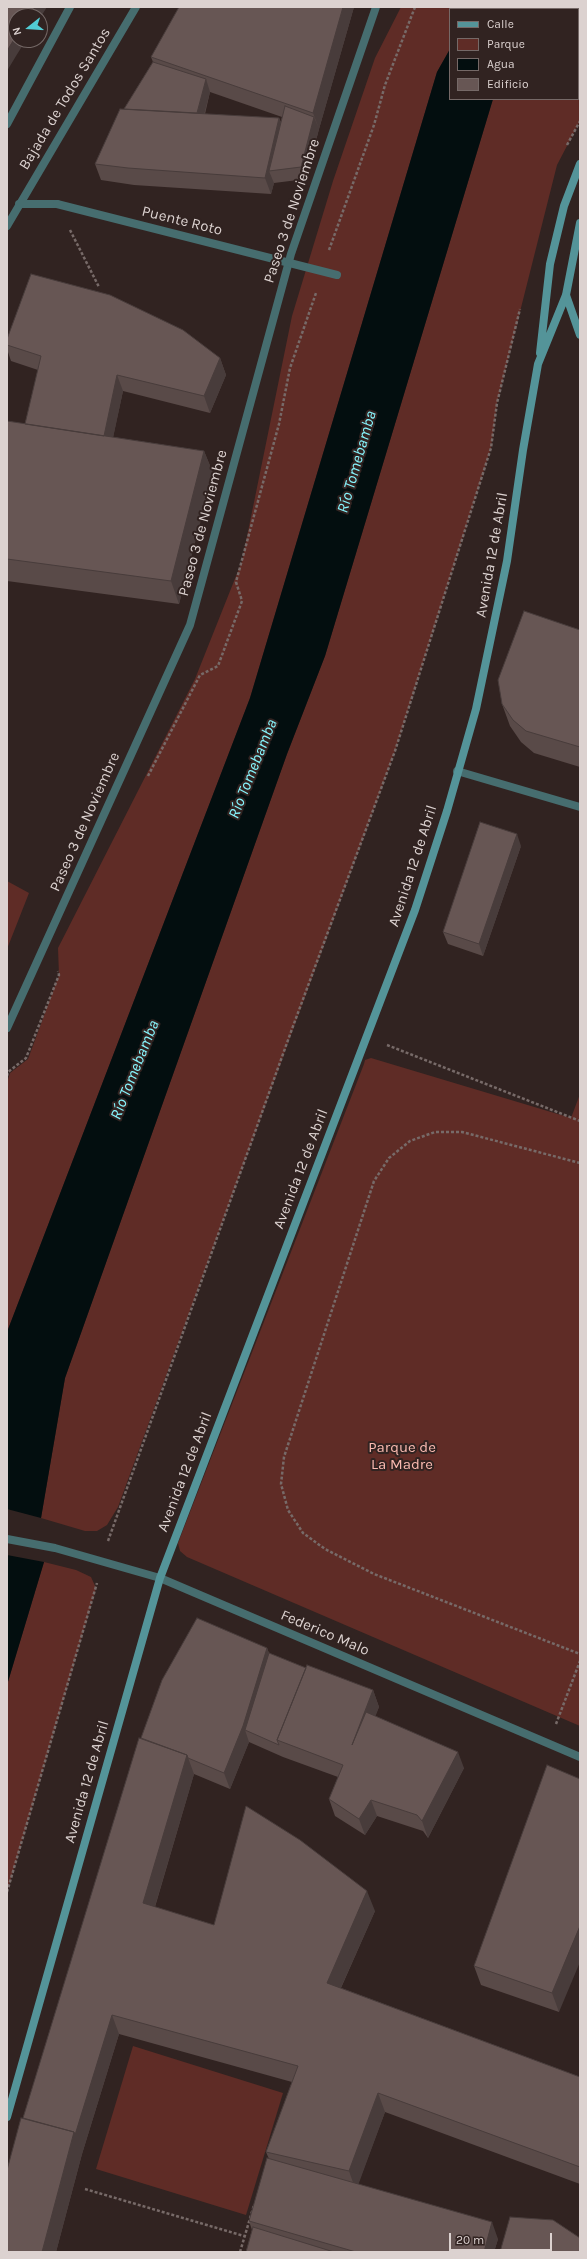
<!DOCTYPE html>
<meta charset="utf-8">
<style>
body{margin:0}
#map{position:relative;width:587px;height:2259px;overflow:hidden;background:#312321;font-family:Karla,sans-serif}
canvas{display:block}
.frame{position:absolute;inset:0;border:8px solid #dcd2d0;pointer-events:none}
.legend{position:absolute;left:449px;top:8px;width:130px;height:92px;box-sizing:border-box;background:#312321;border:1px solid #756967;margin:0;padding:5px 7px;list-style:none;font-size:12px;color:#dcd2d0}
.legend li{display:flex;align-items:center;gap:8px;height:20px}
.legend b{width:20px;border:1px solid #756967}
.north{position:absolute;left:8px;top:8px;width:40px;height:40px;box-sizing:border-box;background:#312321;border:1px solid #756967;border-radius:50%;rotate:253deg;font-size:11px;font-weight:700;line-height:16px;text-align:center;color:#dcd2d0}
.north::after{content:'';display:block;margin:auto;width:14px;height:18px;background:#51ccd4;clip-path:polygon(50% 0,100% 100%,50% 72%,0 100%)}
.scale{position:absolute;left:449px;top:2233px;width:103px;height:18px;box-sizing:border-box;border:2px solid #dcd2d0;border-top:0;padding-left:5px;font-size:12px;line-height:14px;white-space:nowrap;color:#dcd2d0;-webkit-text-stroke:3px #312321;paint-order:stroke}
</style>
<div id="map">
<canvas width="587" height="2259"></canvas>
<div class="frame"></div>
<ul class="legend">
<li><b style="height:5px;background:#549499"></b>Calle</li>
<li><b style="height:11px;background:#5f2c26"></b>Parque</li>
<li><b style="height:11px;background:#030e0f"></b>Agua</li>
<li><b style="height:11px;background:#675654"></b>Edificio</li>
</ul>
<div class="north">N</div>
<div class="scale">20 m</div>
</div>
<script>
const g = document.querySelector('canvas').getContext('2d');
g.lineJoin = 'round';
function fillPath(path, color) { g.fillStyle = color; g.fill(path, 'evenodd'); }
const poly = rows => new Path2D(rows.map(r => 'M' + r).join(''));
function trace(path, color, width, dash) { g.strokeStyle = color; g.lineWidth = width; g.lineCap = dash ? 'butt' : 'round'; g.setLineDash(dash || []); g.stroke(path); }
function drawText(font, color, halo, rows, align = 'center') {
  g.font = font + ' Karla,sans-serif'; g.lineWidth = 4; g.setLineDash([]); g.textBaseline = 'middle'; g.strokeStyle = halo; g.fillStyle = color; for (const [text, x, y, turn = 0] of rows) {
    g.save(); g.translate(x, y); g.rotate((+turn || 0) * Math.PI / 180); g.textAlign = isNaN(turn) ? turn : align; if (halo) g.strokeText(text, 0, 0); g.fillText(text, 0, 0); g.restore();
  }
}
const green = poly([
 [401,7,475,7,474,9,450,9,450,49,437,72,250,698,7,1332,7,1082,10,1073,28,1059,59,975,58,948,195,679,242,561,292,316,333,181,375,58],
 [551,7,580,7,580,121,557,165,497,403,491,448,395,751,118,1507,107,1525,97,1531,85,1531,41,1518,65,1378,287,754,325,656,493,99,578,99,578,9,549,9],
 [7,881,29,893,7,949],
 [371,1058,571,1118,580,1094,580,1726,187,1557,180,1551,178,1543,364,1064,365,1060],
 [44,1562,76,1570,91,1577,96,1588,7,1892,7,1685],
 [133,2046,283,2093,246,2215,96,2169]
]);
const water = poly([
 [475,7,551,7,549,9,474,9],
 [450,49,450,99,493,99,325,656,287,754,65,1378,41,1518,7,1509,7,1332,250,698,437,72],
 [7,1555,44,1562,7,1685]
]);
const path = poly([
 [567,145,580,121],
 [70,230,99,287],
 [329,250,374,125,385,85,415,7],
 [148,776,200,675,218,666,242,601,236,582,279,424,290,368,316,293],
 [387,1045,580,1121],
 [7,1076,8,1072,26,1058,59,975,58,971],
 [580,1163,462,1132,435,1132,410,1141,389,1158,374,1181,284,1457,281,1484,288,1510,303,1533,325,1549,374,1574,580,1654],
 [108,1541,292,1029,395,751,491,448,497,403,520,309],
 [556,1724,580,1661],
 [7,1892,97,1583],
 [85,2189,244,2236],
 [240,2252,254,2205]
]);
const pedestrian = poly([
 [19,204,57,204]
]);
const minor = poly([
 [457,771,580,807],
 [7,1028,190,625,291,254,376,7],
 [7,1539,55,1548,160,1578,580,1757]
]);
const tertiary = poly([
 [7,124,70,7],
 [7,226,136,7]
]);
const secondary = poly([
 [566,295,580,335],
 [540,353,550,264,564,206,580,164],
 [7,2117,160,1578,415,910,447,811,476,709,507,561,523,450,538,364,566,295,580,223]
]);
const pedestrianBridge = poly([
 [57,204,337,275]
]);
const wall = poly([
 [354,7,319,129,306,179,274,183,271,194,134,185,101,180,95,164,124,109,153,62,151,57],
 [210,92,282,117,281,122,279,118,205,114],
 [7,339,220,358,226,375,210,413,123,391,113,437,204,451,213,473,179,604,7,581,7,421,25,424,38,370,11,361,7,349],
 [580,630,580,767,534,753,521,742,510,726,502,704],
 [521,846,483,956,448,944,443,932],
 [267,1648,269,1653,306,1668,373,1690,379,1707,375,1716,464,1768,428,1838,423,1831,377,1816,365,1835,335,1816,329,1799,338,1777,283,1757,249,1742,230,1789,194,1774,155,1907,214,1925,375,1911,341,1988,580,2077,580,2184,385,2112,358,2184,498,2239,494,2252,246,2252,252,2230,249,2221,269,2159,266,2152,292,2082,119,2034,82,2154,56,2252,7,2252,23,2118,141,1738],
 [580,1779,559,2012,481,1985,474,1966]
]);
const shadedWall = poly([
 [35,7,47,7,40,18,40,16,29,16],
 [343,7,354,7,319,129,313,113],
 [16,36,16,40,26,40,16,56,7,71,7,51],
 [206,79,210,92,200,130,196,118],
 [314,117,319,129,306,179,301,167],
 [279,118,285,134,269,171,274,183,271,194,265,178],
 [220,358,226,375,210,413,204,396],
 [117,375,123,391,109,457,103,441],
 [204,451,213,473,179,604,171,581],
 [517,834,521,846,483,956,479,944],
 [267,1648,273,1665,245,1730,249,1742,230,1789,224,1773],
 [373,1690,379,1707,358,1762,352,1745],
 [458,1752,464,1768,428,1838,422,1821],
 [187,1755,194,1774,150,1923,143,1903],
 [371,1800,377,1816,365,1835,359,1819],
 [367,1891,375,1911,334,2003,327,1983],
 [580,1926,580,1962,559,2012,552,1993],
 [112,2015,119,2034,82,2154,56,2252,42,2252,74,2132],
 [378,2093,385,2112,356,2191,349,2171],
 [492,2222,498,2239,494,2252,484,2252]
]);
const building = poly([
 [7,7,35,7,29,16,16,16,16,36,7,51,7,7],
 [179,7,343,7,313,113,151,57,179,7],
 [153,62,206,79,197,113,124,109,153,62],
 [285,106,314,117,301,167,269,171,285,106],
 [120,109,279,118,265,178,128,168,95,164,120,109],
 [31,274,110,295,183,330,220,358,204,396,117,375,104,436,25,424,41,356,7,345,7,339,31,274],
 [7,421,204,451,171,581,7,559,7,421],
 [524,611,580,630,580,747,526,731,513,720,502,704,498,680,524,611],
 [480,822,517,834,479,944,443,932,480,822],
 [197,1618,267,1648,243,1726,224,1773,188,1758,187,1755,141,1738,162,1680,197,1618],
 [269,1653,306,1668,277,1740,279,1745,245,1730,269,1653],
 [307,1665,373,1690,352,1745,366,1712,458,1752,422,1821,417,1815,371,1800,359,1819,329,1799,343,1765,277,1740,307,1665],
 [139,1738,187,1755,143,1903,214,1925,246,1806,300,1840,367,1891,327,1983,580,2077,580,2167,378,2093,349,2171,266,2152,298,2066,112,2015,75,2135,74,2132,23,2118,139,1738],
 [547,1765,580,1779,580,1926,552,1993,474,1966,547,1765],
 [21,2118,74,2132,42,2252,7,2252,7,2170,21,2118],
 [267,2158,492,2222,484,2252,356,2252,249,2221,267,2158],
 [510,2217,553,2220,580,2238,580,2252,500,2252,510,2217],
 [253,2227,334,2252,246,2252,253,2227]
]);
const streetNames = [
 ["Bajada de Todos Santos",65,99,-59],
 ["Paseo 3 de Noviembre",292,211,-72],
 ["Puente Roto",182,221,14],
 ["Paseo 3 de Noviembre",203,523,-75],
 ["Avenida 12 de Abril",492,555,-80],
 ["Paseo 3 de Noviembre",85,822,-66],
 ["Avenida 12 de Abril",413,866,-72],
 ["Avenida 12 de Abril",301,1169,-69],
 ["Avenida 12 de Abril",185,1472,-69],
 ["Federico Malo",325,1633,23],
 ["Avenida 12 de Abril",87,1782,-74]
];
const parkNames = [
 ["Parque de",402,1448],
 ["La Madre",402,1465]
];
const waterNames = [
 ["Río Tomebamba",357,462,-74],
 ["Río Tomebamba",253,769,-68],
 ["Río Tomebamba",135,1070,-68]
];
fillPath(green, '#5f2c26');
fillPath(water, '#030e0f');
trace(path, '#776a68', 2.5, [3, 2]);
trace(pedestrian, '#466d6f', 8);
trace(minor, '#466d6f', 8);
trace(tertiary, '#466d6f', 8);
trace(secondary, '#549499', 8);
trace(pedestrianBridge, '#466d6f', 8);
fillPath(wall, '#594a48');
fillPath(shadedWall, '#483c3b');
fillPath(building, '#675654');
trace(building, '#483c3b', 1);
drawText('15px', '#dcd2d0', '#312321', streetNames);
drawText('15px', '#fabab0', '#312321', parkNames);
drawText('italic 16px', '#87f6fe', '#312321', waterNames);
</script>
